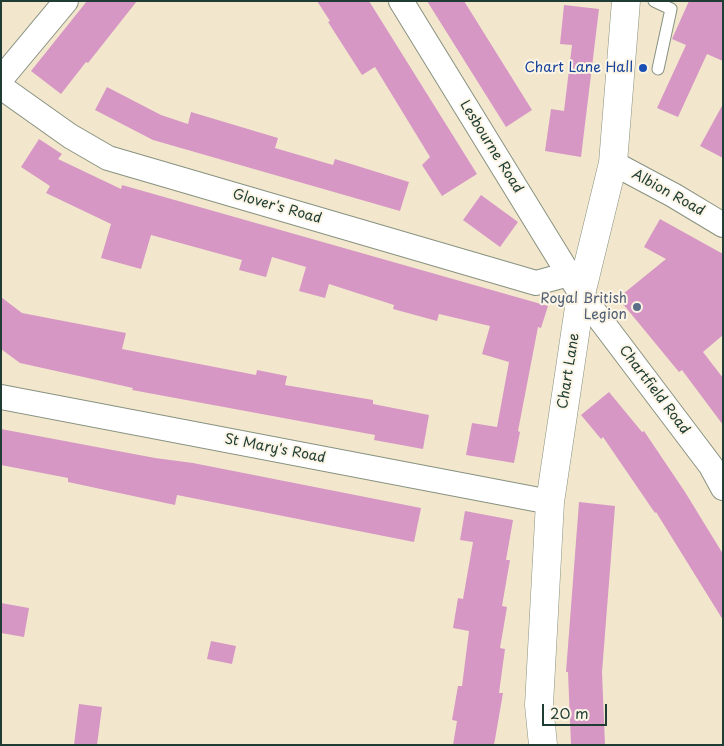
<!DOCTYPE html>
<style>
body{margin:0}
#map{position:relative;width:724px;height:746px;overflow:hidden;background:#f2e7cc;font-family:"Playpen Sans",sans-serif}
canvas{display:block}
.frame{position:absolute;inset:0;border:2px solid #1f3d34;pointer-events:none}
.scale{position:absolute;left:542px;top:704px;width:65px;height:22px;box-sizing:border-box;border:2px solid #1f3d34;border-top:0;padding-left:6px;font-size:15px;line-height:18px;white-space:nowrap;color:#1f3d34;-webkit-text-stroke:4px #fcf5e5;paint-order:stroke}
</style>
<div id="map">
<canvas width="724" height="746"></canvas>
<div class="frame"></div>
<div class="scale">20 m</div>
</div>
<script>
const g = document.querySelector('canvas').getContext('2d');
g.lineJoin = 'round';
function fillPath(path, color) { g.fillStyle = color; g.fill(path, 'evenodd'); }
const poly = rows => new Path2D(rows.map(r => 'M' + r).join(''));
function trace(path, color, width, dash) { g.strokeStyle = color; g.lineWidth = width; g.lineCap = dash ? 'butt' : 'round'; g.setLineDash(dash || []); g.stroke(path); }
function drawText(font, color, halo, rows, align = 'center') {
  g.font = font + ' "Playpen Sans",sans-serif'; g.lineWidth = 4; g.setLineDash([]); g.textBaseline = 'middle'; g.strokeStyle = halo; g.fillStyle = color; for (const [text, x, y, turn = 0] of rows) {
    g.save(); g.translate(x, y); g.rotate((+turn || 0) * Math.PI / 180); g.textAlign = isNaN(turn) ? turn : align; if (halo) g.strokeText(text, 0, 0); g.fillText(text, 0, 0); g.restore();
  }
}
const building = poly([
 [87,1,137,1,88,63,86,62,61,94,31,71],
 [317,1,369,1,477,174,442,196,422,165,430,157,375,67,362,75,328,22,330,21],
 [427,1,464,1,532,110,506,127],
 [689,1,723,1,723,61,707,54,678,117,657,108,686,45,672,39],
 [564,5,599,9,581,157,545,151,551,109,564,111,572,45,560,44],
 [107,87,161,115,188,124,191,112,278,138,275,148,333,165,335,159,409,182,400,211,153,140,95,110],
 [723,104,723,158,700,146],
 [39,139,62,154,58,159,121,189,122,185,548,306,541,328,538,327,518,431,520,432,514,463,466,455,472,423,497,427,509,362,482,354,490,326,439,314,437,321,393,309,394,305,329,284,325,298,299,291,306,267,272,257,266,277,239,270,242,260,151,235,141,269,101,258,111,224,46,193,50,186,21,167],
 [481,195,518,222,500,247,463,220],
 [660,219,723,254,723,335,703,352,723,378,723,425,682,370,679,372,618,298,666,259,644,247],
 [1,297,22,313,126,333,122,349,256,375,257,370,287,376,285,385,373,400,373,404,429,415,423,449,374,440,375,435,132,390,133,388,20,363,1,349],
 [609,392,642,432,644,431,685,492,723,554,723,620,656,512,655,513,603,437,601,439,581,415],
 [1,429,155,458,193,463,421,508,414,542,177,495,175,505,68,482,68,478,1,465],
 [579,502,615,506,602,672,605,745,571,745,568,672,566,672],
 [465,511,513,520,506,560,510,560,502,606,507,607,500,648,505,649,499,693,503,693,494,745,453,745,457,721,452,720,458,686,462,686,469,631,453,628,458,598,463,599,473,542,460,540],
 [1,603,29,608,24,637,1,633],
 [211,641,236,646,232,664,207,659],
 [79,704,102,707,97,745,74,745]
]);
const service = poly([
 [654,1,671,9,658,69]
]);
const minor = poly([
 [401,1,581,294,711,466,723,488],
 [1,79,66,1],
 [1,87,70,136,108,158,536,283,569,274],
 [613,163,673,195,723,225],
 [1,397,550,502]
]);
const tertiary = poly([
 [543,745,539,705,550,502,581,294,613,163,626,1]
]);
const markers = [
 [643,68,5,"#1a4fb4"],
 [637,307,5,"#5c6f8a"]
];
const transitNames = [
 ["Chart Lane Hall",633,68]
];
const streetNames = [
 ["Lesbourne Road",491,147,58],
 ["Albion Road",668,193,29],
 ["Glover's Road",277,207,16],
 ["Chart Lane",569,371,-81],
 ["Chartfield Road",654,390,53],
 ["St Mary's Road",275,449,11]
];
const serviceNames = [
 ["Royal British",627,299],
 ["Legion",627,315]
];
fillPath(building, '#d697c5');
trace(service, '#889280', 13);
trace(minor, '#889280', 26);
trace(tertiary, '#889280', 29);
trace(service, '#fff', 11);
trace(minor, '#fff', 24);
trace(tertiary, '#fff', 28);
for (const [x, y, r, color] of markers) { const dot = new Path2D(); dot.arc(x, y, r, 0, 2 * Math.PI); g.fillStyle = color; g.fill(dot); trace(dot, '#fcf5e5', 2); }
drawText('14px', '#164399', '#fcf5e5', transitNames, 'right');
drawText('14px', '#1f3d34', '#fcf5e5', streetNames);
drawText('14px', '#4e5e75', '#fcf5e5', serviceNames, 'right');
</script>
